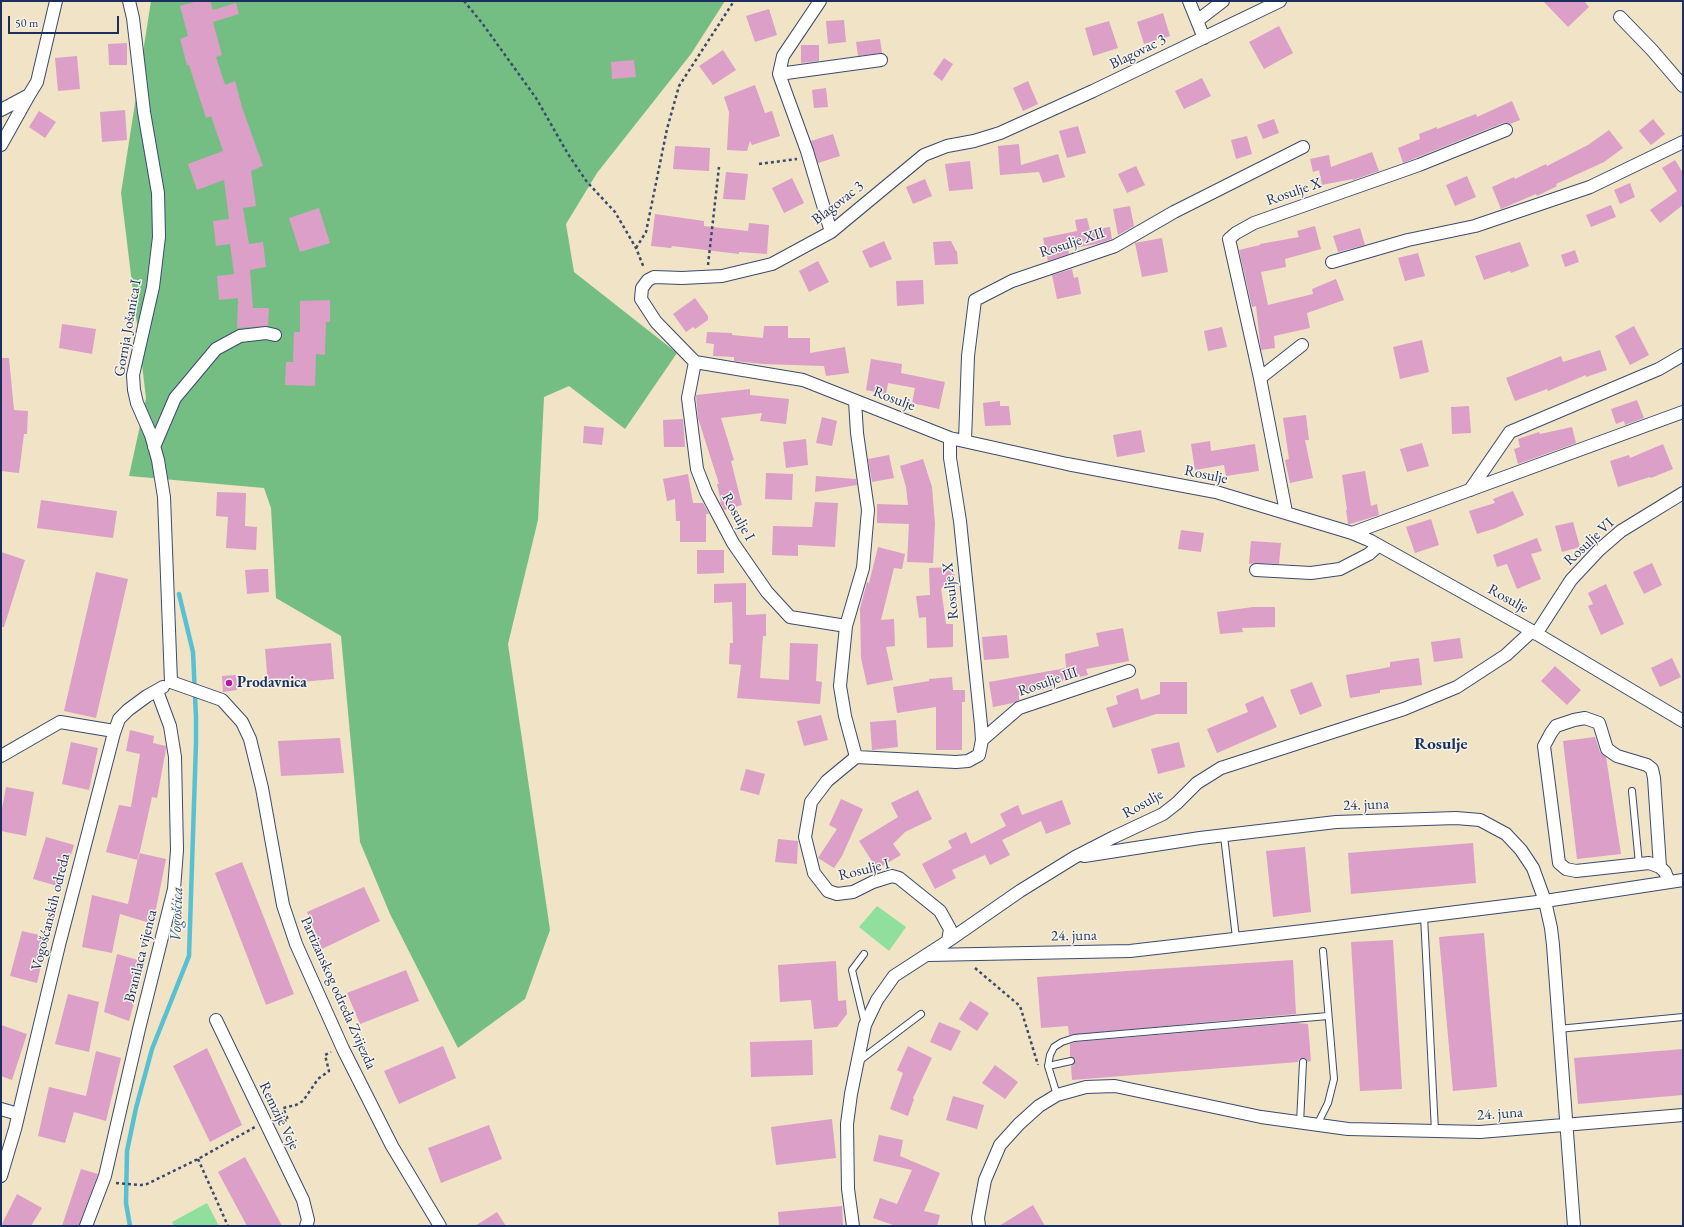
<!DOCTYPE html>
<meta charset="utf-8">
<style>
body{margin:0}
#map{position:relative;width:1684px;height:1227px;overflow:hidden;background:#f0e3c6;font-family:"EB Garamond",serif}
canvas{display:block}
.frame{position:absolute;inset:0;border:2px solid #1b2f5e;pointer-events:none}
.scale{position:absolute;left:8px;top:16px;width:111px;height:18px;box-sizing:border-box;border:2px solid #1b2f5e;border-top:0;padding-left:5px;font-size:12px;line-height:14px;white-space:nowrap;color:#1b2f5e;-webkit-text-stroke:3px #f7f3e8;paint-order:stroke}
</style>
<div id="map">
<canvas width="1684" height="1227"></canvas>
<div class="frame"></div>
<div class="scale">50 m</div>
</div>
<script>
const g = document.querySelector('canvas').getContext('2d');
g.lineJoin = 'round';
function fillPath(path, color) { g.fillStyle = color; g.fill(path, 'evenodd'); }
const poly = rows => new Path2D(rows.map(r => 'M' + r).join(''));
function trace(path, color, width, dash) { g.strokeStyle = color; g.lineWidth = width; g.lineCap = dash ? 'butt' : 'round'; g.setLineDash(dash || []); g.stroke(path); }
function drawText(font, color, halo, rows, align = 'center') {
  g.font = font + ' "EB Garamond",serif'; g.lineWidth = 3; g.setLineDash([]); g.textBaseline = 'middle'; g.strokeStyle = halo; g.fillStyle = color; for (const [text, x, y, turn = 0] of rows) {
    g.save(); g.translate(x, y); g.rotate((+turn || 0) * Math.PI / 180); g.textAlign = isNaN(turn) ? turn : align; if (halo) g.strokeText(text, 0, 0); g.fillText(text, 0, 0); g.restore();
  }
}
const green = poly([
 [877,906,906,927,889,951,859,927],
 [207,1203,219,1226,174,1226,172,1222]
]);
const forest = poly([
 [151,1,725,1,691,54,597,173,566,224,574,272,677,353,625,429,569,386,544,397,538,520,508,644,550,930,525,999,458,1048,390,914,360,842,341,636,276,598,271,508,264,488,129,476,146,398,121,193]
]);
const stream = poly([
 [130,1226,126,1203,127,1151,136,1108,152,1049,189,956,196,743,196,717,193,652,179,594]
]);
const building = poly([
 [198,1,210,1,213,10,236,3,239,14,213,22,222,55,216,57,225,85,235,81,242,107,263,166,251,171,256,206,243,208,249,244,263,242,266,267,250,270,253,308,269,308,268,326,237,328,238,298,219,300,217,276,234,274,230,244,216,246,213,221,229,219,224,180,197,190,188,164,223,151,211,116,206,118,189,65,187,65,180,39,188,36,180,6],
 [1543,1,1584,1,1589,7,1568,27],
 [769,9,777,35,755,42,746,16],
 [1163,13,1170,36,1144,44,1137,22],
 [844,20,846,42,828,44,826,21],
 [1109,21,1118,48,1093,56,1085,28],
 [1279,26,1293,53,1264,69,1249,42],
 [880,39,882,53,858,56,856,42],
 [127,43,127,65,109,65,108,44],
 [801,45,819,45,819,61,801,63],
 [723,50,736,70,713,85,699,66],
 [77,56,80,89,58,91,55,58],
 [944,58,953,64,942,81,933,74],
 [634,60,636,77,612,79,611,62],
 [1202,78,1211,96,1184,109,1175,91],
 [1028,81,1038,104,1023,111,1013,88],
 [755,85,765,113,772,111,780,136,752,145,750,141,747,151,727,150,729,112,724,97],
 [826,88,828,107,814,108,812,90],
 [1512,101,1520,120,1510,124,1503,123,1403,163,1398,148,1420,139,1419,134,1437,127,1437,129,1476,114,1477,117],
 [125,110,127,140,102,142,100,112],
 [39,111,56,122,45,138,29,127],
 [1274,119,1279,133,1263,139,1257,125],
 [1653,119,1665,134,1651,145,1639,131],
 [1078,126,1086,153,1067,158,1059,131],
 [1609,130,1623,148,1604,162,1556,184,1557,186,1537,196,1536,194,1501,209,1492,187,1514,177,1515,179,1546,164,1547,166,1588,145],
 [833,134,840,156,818,163,811,141],
 [1247,136,1252,154,1236,159,1231,140],
 [1019,144,1021,165,1058,154,1065,177,1043,183,1039,172,1000,175,998,146],
 [675,146,710,148,709,171,673,169],
 [1372,152,1379,171,1353,180,1352,179,1322,185,1319,170,1313,172,1310,159,1329,155,1331,167],
 [1675,160,1683,173,1683,205,1660,223,1650,210,1677,191,1662,168],
 [970,161,973,189,949,191,945,164],
 [1136,166,1145,185,1127,193,1118,174],
 [726,172,748,174,745,200,723,199],
 [1467,176,1476,197,1455,206,1446,185],
 [792,178,804,203,784,213,772,188],
 [925,179,932,196,913,204,906,187],
 [1630,183,1635,197,1620,204,1614,190],
 [1611,205,1616,217,1591,227,1586,215],
 [1130,206,1134,226,1118,235,1113,209],
 [319,208,330,243,300,252,289,218],
 [655,214,704,221,704,226,748,231,749,223,769,225,767,254,739,252,739,254,672,246,671,248,651,246],
 [1087,218,1090,230,1110,227,1112,239,1097,244,1068,249,1069,254,1048,261,1043,238,1077,231,1075,220],
 [1315,226,1321,249,1285,259,1286,267,1261,272,1268,305,1313,294,1312,289,1336,279,1344,300,1307,313,1310,328,1274,336,1275,348,1261,350,1256,306,1252,307,1239,250,1260,245,1260,244,1299,237,1297,231],
 [1360,228,1365,245,1338,252,1333,236],
 [1162,238,1168,272,1142,277,1135,243],
 [884,241,892,259,870,268,862,251],
 [951,241,956,251,957,251,958,264,935,265,933,242],
 [1520,242,1529,266,1511,273,1510,271,1484,280,1475,256],
 [1575,250,1579,262,1565,267,1561,255],
 [1418,253,1425,276,1405,281,1398,258],
 [818,261,829,282,809,292,799,271],
 [1072,269,1074,278,1078,277,1081,294,1057,299,1052,275],
 [923,280,924,304,897,306,896,281],
 [695,298,708,316,708,320,695,329,693,327,686,332,673,314],
 [330,300,330,322,326,322,325,355,316,354,315,386,285,385,286,362,293,362,294,332,300,332,300,301],
 [62,324,96,329,92,354,59,348],
 [764,326,788,326,788,338,810,338,810,353,845,347,849,373,826,376,824,366,763,364,734,361,734,357,713,356,714,344,706,343,707,332,732,333,732,335,763,338],
 [1634,326,1649,355,1630,365,1615,336],
 [1222,327,1227,347,1208,351,1204,331],
 [1422,340,1429,372,1400,379,1393,347],
 [1600,350,1607,370,1586,377,1586,375,1548,391,1547,389,1515,401,1506,378,1561,356,1563,362],
 [1,358,9,358,14,410,28,411,27,434,24,434,19,473,1,471],
 [871,359,902,364,901,373,945,382,939,409,912,403,915,388,888,383,886,394,866,390],
 [750,389,750,395,789,399,786,424,760,421,762,413,721,418,734,460,731,461,742,505,724,510,720,502,721,502,717,484,719,484,698,418,696,395],
 [1637,400,1644,418,1625,425,1624,421,1616,424,1611,409],
 [1000,401,1000,406,1009,406,1011,425,985,426,983,403],
 [1469,406,1471,433,1452,434,1451,407],
 [1306,415,1309,440,1305,440,1313,478,1290,483,1285,460,1289,459,1283,418],
 [822,417,837,421,832,446,816,443],
 [683,419,685,447,664,447,663,420],
 [584,426,604,428,602,445,583,443],
 [1572,427,1576,443,1518,464,1514,449,1520,447,1518,439,1539,432,1540,434],
 [1141,430,1145,452,1117,457,1113,435],
 [806,439,808,465,786,468,783,442],
 [1210,441,1211,451,1255,444,1259,471,1226,476,1224,465,1195,470,1191,444],
 [1422,443,1429,466,1407,472,1400,449],
 [1663,444,1673,469,1651,478,1650,477,1618,487,1610,461,1629,455,1630,458],
 [889,455,894,478,872,482,868,459],
 [923,459,932,487,935,524,933,563,907,562,909,524,877,523,877,504,908,505,906,487,900,466],
 [1365,471,1371,506,1377,504,1379,515,1350,524,1348,524,1346,510,1347,510,1342,475],
 [766,473,793,474,792,500,765,499],
 [688,474,693,503,703,503,709,514,706,514,706,542,680,542,680,521,676,521,675,499,667,501,663,479],
 [816,476,856,479,857,485,815,492],
 [1513,491,1524,515,1496,528,1477,534,1469,511,1495,503,1493,499],
 [217,492,246,493,245,526,257,527,256,550,226,548,228,517,216,516],
 [41,500,117,511,113,538,37,528],
 [815,502,838,503,835,547,798,545,798,556,772,555,773,526,812,527],
 [1431,519,1439,545,1415,553,1406,527],
 [1573,522,1580,547,1562,552,1555,526],
 [1181,530,1204,533,1201,552,1178,549],
 [1537,538,1542,551,1531,554,1541,579,1517,589,1507,564,1497,567,1493,555],
 [1251,541,1281,543,1279,564,1256,563,1249,564],
 [878,547,905,554,902,569,894,568,881,620,894,619,895,646,886,647,893,680,867,685,861,658,860,609,867,582,869,583],
 [697,550,724,550,724,573,697,574],
 [1,552,25,560,4,627,1,627],
 [1652,563,1662,585,1644,594,1633,572],
 [954,567,955,587,941,588,946,624,953,624,953,647,927,648,926,617,919,618,916,596,930,595,929,568],
 [262,569,268,569,269,592,247,594,245,570],
 [96,572,128,579,96,718,64,711],
 [746,583,746,615,766,614,766,636,763,636,760,678,789,680,790,643,818,644,816,681,822,682,820,704,737,698,741,665,729,664,730,643,733,643,732,602,714,603,714,584],
 [1606,584,1624,624,1601,635,1588,606,1593,604,1588,593],
 [1253,607,1275,607,1275,627,1242,628,1243,632,1220,634,1217,612],
 [1123,628,1129,661,1086,669,1088,675,1056,683,1057,686,1019,696,1019,700,1013,703,993,707,989,682,1066,668,1065,654,1099,646,1096,633],
 [1007,635,1009,658,984,660,982,637],
 [1460,638,1463,658,1434,662,1431,642],
 [331,643,334,679,268,685,265,649],
 [1419,658,1422,685,1380,690,1380,693,1350,698,1346,675,1390,667,1390,662],
 [1672,658,1681,677,1660,687,1651,668],
 [1555,666,1581,690,1567,705,1541,681],
 [236,675,237,690,223,692,222,676],
 [952,677,953,690,965,690,965,702,962,702,962,750,936,750,936,707,897,713,893,687,929,681,929,679],
 [1160,682,1187,682,1187,714,1156,714,1113,728,1106,708,1118,704,1116,696,1138,688,1141,700,1160,694],
 [1312,682,1322,706,1300,715,1290,690],
 [1263,696,1277,727,1217,753,1207,729,1248,712,1245,704],
 [821,715,828,740,804,746,797,721],
 [896,720,898,747,872,750,870,722],
 [130,730,154,736,153,743,166,746,166,749,157,798,152,797,138,860,106,852,119,805,131,807,140,754,126,751],
 [1595,737,1600,752,1606,757,1621,854,1577,859,1563,741],
 [340,738,344,773,281,776,278,741],
 [71,742,98,748,89,790,62,784],
 [1179,742,1185,767,1158,774,1151,749],
 [746,769,765,774,759,795,740,790],
 [6,787,34,792,26,836,1,831,1,814],
 [918,790,932,819,905,832,893,844,901,855,877,869,859,841,898,817,891,803],
 [841,799,863,809,842,856,834,868,818,858,837,829,829,825],
 [1062,800,1071,824,1046,834,1041,821,1002,840,1010,855,990,865,985,855,952,870,956,878,935,889,922,864,952,848,948,841,966,832,971,844,1006,826,1000,814,1018,805,1022,815],
 [46,837,74,845,61,887,33,879],
 [778,839,798,841,797,864,775,862],
 [1473,843,1476,883,1351,894,1348,853],
 [1305,847,1311,912,1273,917,1266,851],
 [139,853,166,859,153,924,120,914,112,953,82,947,92,895,128,904],
 [242,862,294,994,266,1005,215,873],
 [364,887,380,921,322,949,307,912],
 [22,931,48,937,37,983,10,976],
 [1484,933,1497,1087,1453,1091,1439,937],
 [1393,940,1402,1089,1360,1091,1351,942],
 [117,954,145,962,129,1021,104,1012],
 [1293,960,1296,1014,1069,1035,1068,1026,1041,1028,1037,977],
 [836,961,838,1001,846,1000,847,1014,837,1027,814,1029,811,1000,780,1002,778,965],
 [406,970,419,1001,360,1024,347,993],
 [68,994,99,1002,89,1052,55,1044],
 [970,1001,989,1013,977,1031,959,1019],
 [939,1022,961,1031,951,1051,930,1042],
 [1297,1023,1308,1024,1311,1061,1307,1062,1306,1058,1303,1058,1299,1059,1298,1062,1072,1080,1071,1066,1074,1064,1075,1060,1074,1058,1070,1057,1070,1044,1075,1042],
 [1,1025,27,1034,12,1080,1,1076],
 [812,1040,813,1075,751,1077,750,1042],
 [443,1046,456,1078,399,1104,384,1071],
 [908,1046,932,1058,913,1098,914,1099,908,1116,890,1109,903,1073,897,1070],
 [207,1048,242,1125,210,1142,173,1066],
 [1683,1049,1683,1095,1578,1104,1574,1058],
 [96,1051,121,1058,106,1121,74,1112,65,1143,38,1136,49,1087,86,1096],
 [995,1065,1018,1082,1005,1099,982,1083],
 [953,1096,984,1105,977,1129,946,1120],
 [832,1119,836,1158,776,1165,771,1127],
 [489,1125,502,1159,441,1183,428,1148],
 [879,1135,903,1140,900,1156,940,1173,924,1211,940,1215,937,1226,896,1226,873,1218,880,1198,897,1204,912,1170,873,1161],
 [245,1157,265,1194,282,1226,247,1226,218,1172],
 [81,1169,98,1174,79,1226,62,1226],
 [17,1194,42,1208,31,1226,1,1226],
 [1033,1205,1045,1226,999,1226],
 [842,1206,843,1226,779,1226,778,1212],
 [497,1212,506,1226,475,1226]
]);
const path = poly([
 [464,1,482,23,536,98,568,154,587,182,615,212,636,248,644,268],
 [759,164,797,159],
 [636,248,646,232,667,129,679,86,734,1],
 [708,265,719,167],
 [975,968,1020,1006,1038,1065],
 [276,1116,280,1114,284,1121,288,1120,283,1108,296,1105,303,1101,318,1079,329,1071,325,1055,331,1052],
 [198,1159,228,1226],
 [116,1183,141,1185,147,1184,198,1159,255,1127]
]);
const service = poly([
 [1632,791,1639,864],
 [1224,836,1236,938],
 [1424,916,1435,1131],
 [864,954,852,970,865,1024],
 [1558,1029,1683,1017],
 [859,1061,921,1014],
 [1048,1066,1071,1061],
 [1057,1095,1048,1066,1050,1055,1054,1047,1062,1042,1074,1038,1328,1016],
 [1300,1123,1303,1062],
 [1317,1125,1328,1103,1334,1079,1323,951]
]);
const minor = poly([
 [129,1,133,18,144,112,158,193,159,237,153,287,133,375,134,390,137,403,151,435,158,460,164,497,171,682],
 [820,1,783,56,779,74,807,151,831,232],
 [1189,1,1204,38],
 [1280,1,1093,91,1000,133,974,141,947,146,924,155,831,232,772,264,722,276,682,278,654,277,648,280,642,288,641,299,656,322,695,362,803,380,950,438,1067,464,1216,492,1352,533,1371,541,1532,631,1683,721],
 [1620,17,1652,50,1683,86],
 [1197,21,1223,1],
 [779,74,881,60],
 [1,110,29,95,37,82,56,1],
 [1,145,29,95],
 [1332,262,1408,240,1475,226,1590,187,1683,142],
 [695,362,688,398,697,469,706,492,733,543,767,592,790,617,846,626],
 [1260,378,1302,345],
 [965,441,968,356,975,300,1012,281,1115,246,1174,212,1303,147],
 [154,447,175,398,216,349,240,336,266,333,275,335],
 [1470,490,1510,432,1659,369,1683,355],
 [1286,512,1260,378,1229,239,1236,233,1254,223,1419,165,1506,130],
 [1352,533,1683,412],
 [1256,570,1311,573,1340,569,1369,554,1378,546],
 [1536,634,1571,580,1599,550,1621,531,1683,493],
 [171,682,222,700,242,722,250,739,262,788,283,905,296,944,343,1049,392,1146,440,1226],
 [982,740,1019,708,1129,671],
 [1,756,60,722,114,731],
 [856,757,956,762,968,761,979,755,982,740,981,725,960,521,950,458,950,438],
 [1084,856,1200,838,1336,822,1456,818,1480,820,1506,834,1521,850,1533,868,1545,901,1683,880],
 [1660,867,1654,778,1652,769,1647,765,1617,756,1607,749,1599,723,1585,718,1574,720,1556,726,1551,733,1544,746,1559,863,1566,869,1576,871,1649,863,1660,867,1665,872,1669,882],
 [948,941,1020,891,1075,857,1114,837,1163,814,1177,803,1197,783,1221,768,1404,709,1457,687,1506,655,1532,631],
 [928,955,1130,951,1312,930,1545,901,1551,928,1553,945,1574,1226],
 [216,1020,303,1200,308,1220,306,1226],
 [1,1109,18,1114],
 [1,1176,15,1129,59,945,114,733,119,719,128,710,147,696,163,687],
 [86,1226,105,1176,139,1029,174,889,177,850,175,757,170,726,157,691],
 [853,1226,848,1189,847,1124,851,1094,865,1025,877,1000,894,976,948,941,950,929,940,911,899,878,892,876,873,882,853,892,837,894,828,891,814,873,805,837,811,802,827,781,856,757,845,716,840,686,846,626,863,568,868,510,857,433,855,401],
 [979,1226,978,1218,985,1180,1000,1145,1019,1124,1039,1106,1057,1095,1086,1087,1115,1086,1261,1117,1348,1129,1480,1132,1683,1115]
]);
const markers = [
 [229,683,4,"#b5179e"]
];
const streetNames = [
 ["Blagovac 3",1138,52,-26],
 ["Rosulje X",1294,192,-19],
 ["Blagovac 3",838,203,-38],
 ["Rosulje XII",1072,243,-18],
 ["Gornja Jošanica I",128,328,-80],
 ["Rosulje",894,399,21],
 ["Rosulje",1206,475,12],
 ["Rosulje I",738,517,61],
 ["Rosulje VI",1589,542,-43],
 ["Rosulje X",951,591,-96],
 ["Rosulje",1508,599,29],
 ["Rosulje III",1048,682,-19],
 ["Rosulje",1143,804,-29],
 ["24. juna",1366,805,-2],
 ["Rosulje I",864,870,-14],
 ["Vogošćanskih odreda",51,912,-76],
 ["24. juna",1074,936,-1],
 ["Branilaca vijenca",141,956,-76],
 ["Partizanskog odreda Zvijezda",338,993,66],
 ["24. juna",1500,1114,-4],
 ["Remzije Veje",279,1116,64]
];
const poiNames = [
 ["Prodavnica",237,683]
];
const waterNames = [
 ["Vogošćica",177,914,-88]
];
const quarterNames = [
 ["Rosulje",1441,744]
];
fillPath(green, '#91df9d');
fillPath(forest, '#74be84');
trace(stream, '#57c1d3', 4.5);
fillPath(building, '#db9fc8');
trace(service, '#3b4a6e', 8);
trace(minor, '#3b4a6e', 14);
trace(path, '#3b4a6e', 2.5, [3, 3]);
trace(service, '#fff', 6);
trace(minor, '#fff', 12);
for (const [x, y, r, color] of markers) { const dot = new Path2D(); dot.arc(x, y, r, 0, 2 * Math.PI); g.fillStyle = color; g.fill(dot); trace(dot, '#f7f3e8', 1.5); }
drawText('15px', '#1b2f5e', '#f7f3e8', streetNames);
drawText('bold 15px', '#1b2f5e', '#f7f3e8', poiNames, 'left');
drawText('italic 16px', '#2a547b', '#f7f3e8', waterNames);
drawText('bold 17px', '#1b2f5e', '#f7f3e8', quarterNames);
</script>
